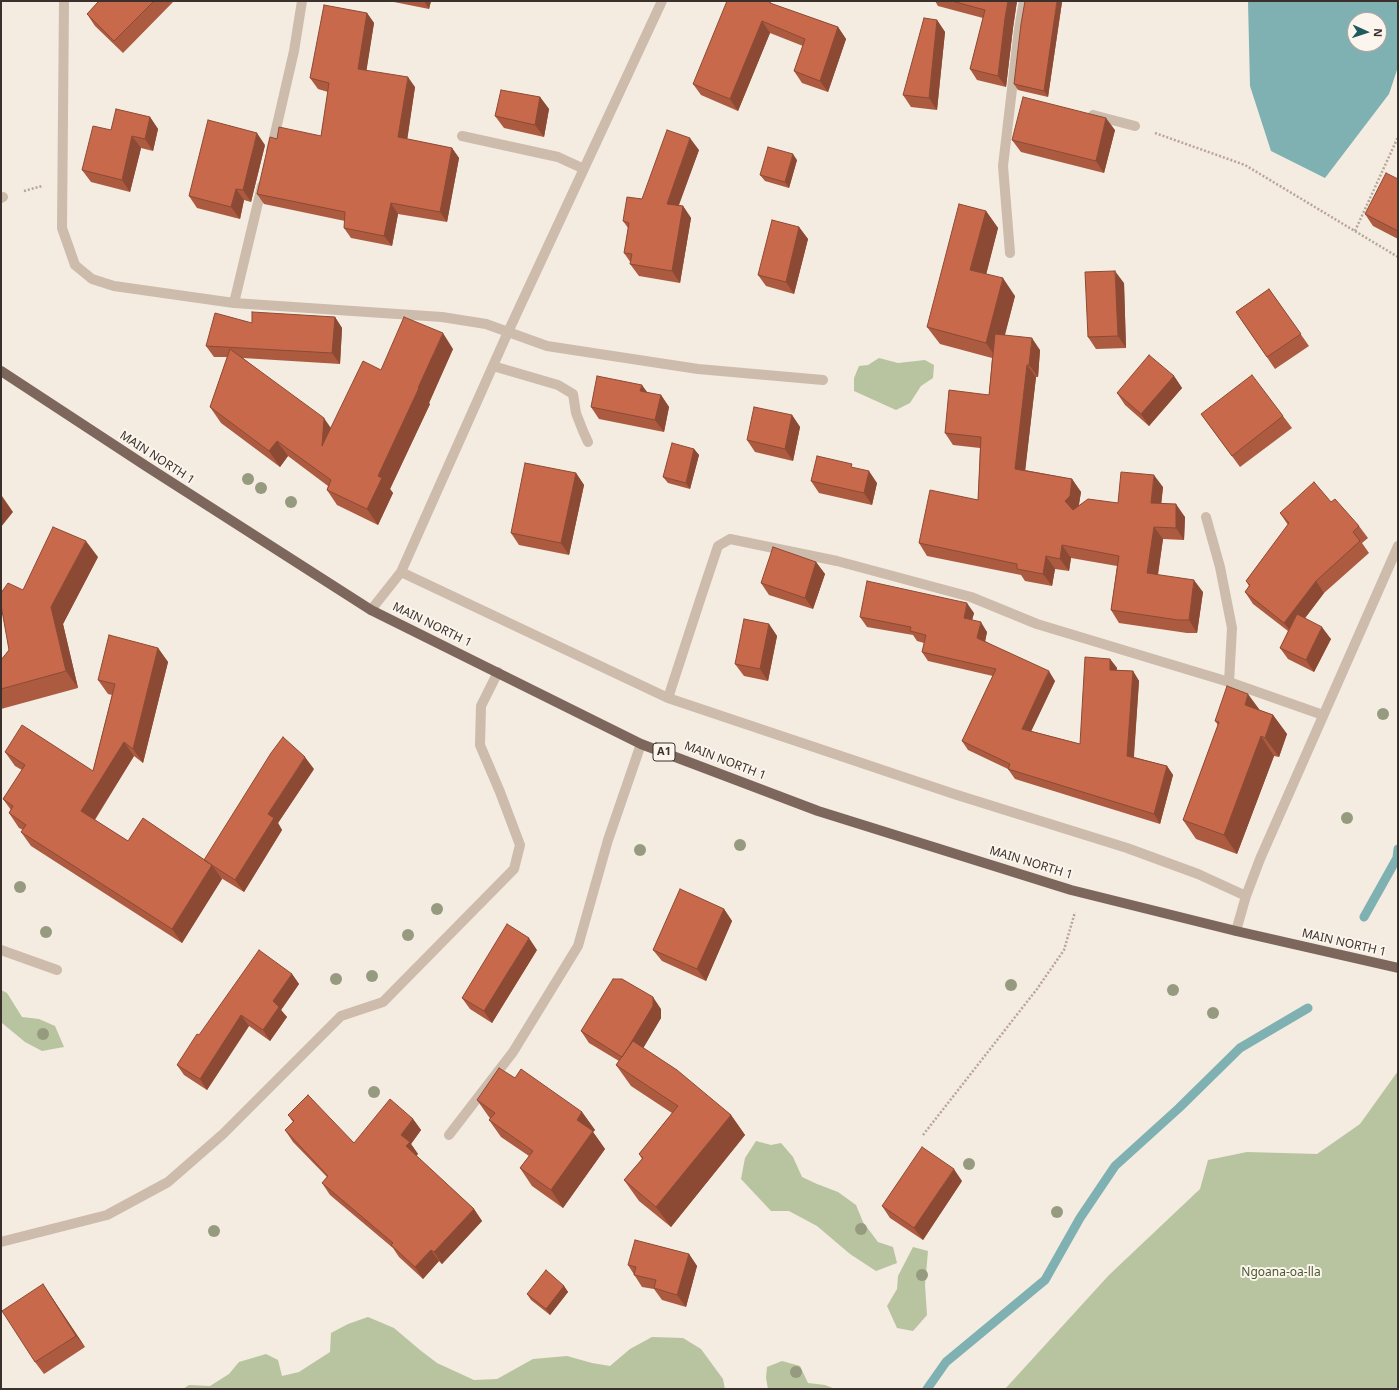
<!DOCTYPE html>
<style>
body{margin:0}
#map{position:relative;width:1399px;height:1390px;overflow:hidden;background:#f4ebe1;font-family:"Noto Sans",sans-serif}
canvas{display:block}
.frame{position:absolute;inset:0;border:2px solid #3b302b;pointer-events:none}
.north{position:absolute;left:1347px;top:12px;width:40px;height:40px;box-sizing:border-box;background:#fbf5ee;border:1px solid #aea6a0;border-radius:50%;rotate:93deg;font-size:11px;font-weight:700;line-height:16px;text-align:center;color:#3b302b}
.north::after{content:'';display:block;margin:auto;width:14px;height:18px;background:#1f5a5e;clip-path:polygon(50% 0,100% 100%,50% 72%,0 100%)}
</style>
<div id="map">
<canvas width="1399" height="1390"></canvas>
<div class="frame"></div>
<div class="north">N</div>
</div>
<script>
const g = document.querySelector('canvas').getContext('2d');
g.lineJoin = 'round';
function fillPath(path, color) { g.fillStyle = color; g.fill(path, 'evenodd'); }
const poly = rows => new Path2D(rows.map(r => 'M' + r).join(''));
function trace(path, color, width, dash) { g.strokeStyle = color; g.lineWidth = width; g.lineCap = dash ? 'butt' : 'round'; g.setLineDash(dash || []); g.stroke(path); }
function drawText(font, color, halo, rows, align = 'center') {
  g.font = font + ' "Noto Sans",sans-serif'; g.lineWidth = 4; g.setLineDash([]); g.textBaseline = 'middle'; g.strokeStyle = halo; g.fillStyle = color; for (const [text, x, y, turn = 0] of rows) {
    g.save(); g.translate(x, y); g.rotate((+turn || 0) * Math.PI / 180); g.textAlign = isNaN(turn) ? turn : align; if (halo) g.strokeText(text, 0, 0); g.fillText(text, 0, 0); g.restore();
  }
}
const green = poly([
 [879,358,898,363,925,360,934,365,933,378,921,386,910,403,896,410,854,391,854,378,859,366,868,365],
 [1,990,7,993,22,1017,39,1019,55,1026,64,1047,42,1051,25,1042,2,1023],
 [1398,1071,1398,1389,1005,1389,1109,1275,1200,1189,1208,1160,1247,1152,1317,1154,1360,1124],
 [756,1141,771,1145,781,1143,793,1157,802,1177,817,1184,838,1192,856,1205,863,1222,878,1242,893,1247,897,1263,876,1271,850,1254,817,1226,789,1211,771,1211,741,1179,745,1158],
 [913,1247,928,1251,925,1285,927,1315,913,1331,897,1328,887,1306,897,1289,898,1276],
 [368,1317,394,1328,420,1350,437,1363,474,1380,497,1379,533,1359,567,1356,592,1363,610,1366,630,1349,652,1337,683,1338,701,1349,723,1379,725,1389,183,1389,189,1385,210,1386,229,1374,239,1362,266,1354,278,1360,282,1376,299,1372,330,1352,331,1333,348,1324],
 [782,1361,800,1366,808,1383,825,1385,835,1389,768,1389,766,1378,767,1367]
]);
const water = poly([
 [1248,1,1398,1,1398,67,1389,94,1325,178,1271,151,1250,86],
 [1355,20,1379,20,1379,44,1355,44]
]);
const stream = poly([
 [1364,917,1397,858,1398,849],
 [927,1389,946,1362,1045,1280,1080,1218,1115,1166,1179,1108,1240,1048,1308,1008]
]);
const path = poly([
 [1155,133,1245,165,1398,257],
 [24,191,42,186],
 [1355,231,1398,137],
 [923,1135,1037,989,1064,950,1075,912]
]);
const minor = poly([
 [64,1,62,228,75,265,92,279,114,286,234,303,442,317,486,324,547,346,698,369,823,380],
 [1093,115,1135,126],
 [462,136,558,157,584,169],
 [271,151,294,51,302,1],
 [1,198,3,197],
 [1010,253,1003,166,1019,29,1024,1],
 [234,303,262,186],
 [493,366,558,385,573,394,576,413,583,431,588,442],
 [1206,517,1220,567,1232,628,1229,682],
 [401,572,668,698,954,794,1127,848,1198,874,1246,896],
 [371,610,401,572,508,332,662,1],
 [668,698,700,600,718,546,730,539,837,561,971,597,1037,624,1229,682,1323,715],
 [1236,931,1246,896,1260,859,1398,546],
 [1,950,57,970],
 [449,1135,513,1052,578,946,608,840,641,744],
 [1,1242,107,1215,168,1182,223,1134,341,1016,383,1002,514,869,520,845,500,792,480,745,481,706,498,672]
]);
const major = poly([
 [1,371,146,466,371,610,641,744,818,811,1071,890,1236,931,1398,968]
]);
const trees = [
 [248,479],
 [261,488],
 [291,502],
 [1383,714],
 [1347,818],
 [740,845],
 [640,850],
 [20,887],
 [437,909],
 [46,932],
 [408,935],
 [372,976],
 [336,979],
 [1011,985],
 [1173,990],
 [1213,1013],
 [43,1034],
 [374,1092],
 [969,1164],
 [1057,1212],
 [861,1229],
 [214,1231],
 [922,1275],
 [796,1372]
];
const wall = poly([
 [99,1,174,1,123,53,95,26,87,14],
 [393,1,431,1,429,9,394,2],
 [935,1,1017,1,1013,28,1006,87,977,80,970,69,983,18,938,6],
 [770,2,772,4,838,27,846,39,828,92,802,83,794,71,803,46,770,33,738,111,701,95,693,84],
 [1062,2,1048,97,1018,90,1014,84],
 [367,13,374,23,366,71,415,87,407,139,452,148,459,158,447,222,398,214,392,246,351,238,344,228,345,221,264,204,257,194,277,139,321,136,328,92,318,89,310,78],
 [937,20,945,32,937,110,911,107,903,95],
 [540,97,549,109,544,137,504,128,495,116],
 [150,117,158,129,153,151,141,148,130,192,91,182,82,170,111,130],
 [1115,130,1104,173,1021,152,1012,140],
 [265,145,251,202,244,200,240,219,197,208,189,196],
 [699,150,679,205,683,206,691,218,680,283,639,276,630,264,631,263,624,253,628,228,623,221,642,199],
 [797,160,789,188,765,181,760,175],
 [1398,179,1398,239,1373,226,1365,214],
 [986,211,998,228,986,274,1015,296,1005,335,1040,350,1038,377,1036,377,1025,470,1072,479,1081,492,1079,505,1118,503,1163,487,1161,504,1185,517,1184,540,1163,539,1158,575,1203,592,1197,633,1187,633,1119,623,1111,610,1117,566,1071,558,1069,571,1055,569,1052,586,1025,581,1021,575,927,556,919,543,978,500,980,448,953,445,945,433,989,395,992,358,940,344,927,327],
 [799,227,808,239,794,294,766,286,758,275],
 [1124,283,1126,348,1096,349,1088,337],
 [1269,289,1309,346,1275,369,1236,312],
 [335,317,342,328,340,364,243,358,331,428,381,370,453,349,429,403,430,404,390,489,393,493,378,525,337,505,327,490,328,486,288,456,280,467,221,423,210,407,227,357,214,357,206,346,252,323],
 [1174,376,1182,388,1149,426,1125,405,1117,393],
 [661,395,669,407,664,432,599,419,591,407],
 [1201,414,1283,416,1292,428,1240,467],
 [792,415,800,427,793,461,755,452,747,440],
 [694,449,699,455,690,489,668,483,663,477],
 [854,468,877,483,872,505,819,493,811,481],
 [576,473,584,485,569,555,519,545,511,533],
 [1331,502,1359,526,1368,538,1362,543,1369,553,1324,593,1305,618,1331,639,1314,672,1288,659,1280,648,1288,631,1253,604,1245,592,1249,586,1246,581,1288,525,1280,513],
 [98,557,63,624,78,688,1,709,1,660,9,650,23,590],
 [816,562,825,574,813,609,769,595,761,583],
 [974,613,972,620,987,632,985,641,1055,681,1031,731,1080,744,1110,659,1117,668,1116,670,1133,671,1139,681,1134,757,1167,766,1173,775,1160,824,1015,779,1008,769,968,750,962,741,993,676,928,661,922,652,924,643,917,641,913,635,867,627,860,617],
 [769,624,777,636,768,681,744,676,735,664],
 [158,648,168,662,143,763,134,756,95,820,128,841,204,860,314,769,278,823,282,830,244,892,221,878,222,879,182,943,31,846,21,832,23,830,19,828,9,813,11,810,3,799,22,770,15,766,5,752,93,771,112,695,108,694,98,680],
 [1260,710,1273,715,1287,734,1279,757,1274,756,1237,854,1196,839,1183,820,1218,725,1215,721],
 [724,909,732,921,706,981,662,961,653,950],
 [537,950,492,1023,470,1009,462,998],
 [292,974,299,984,281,1010,287,1017,270,1041,249,1026,207,1090,184,1075,177,1065,199,1035],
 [661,1009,661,1018,643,1048,731,1115,745,1135,671,1227,639,1201,624,1180,642,1159,639,1154,672,1113,631,1086,616,1065,619,1061,589,1043,581,1031],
 [515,1078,582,1112,595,1130,593,1132,605,1149,563,1208,532,1186,520,1168,529,1156,501,1137,489,1120,490,1118,489,1117,477,1100],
 [288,1115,354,1143,413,1119,421,1130,411,1144,418,1154,416,1156,474,1209,482,1221,442,1264,439,1261,423,1279,399,1257,393,1248,330,1195,322,1183,327,1177,293,1142,285,1130,293,1122],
 [962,1181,923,1240,890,1218,882,1206],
 [689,1254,697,1266,686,1307,662,1300,654,1289,642,1287,628,1265],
 [43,1284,85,1347,44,1374,35,1362],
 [564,1286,568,1292,550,1315,531,1300,527,1294]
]);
const shadedWall = poly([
 [424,1,431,1,429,9],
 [1008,1,1017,1,1013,28,1006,87,998,76,1005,18],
 [1057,1,1061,1,1062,2,1048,97,1044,91],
 [367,13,374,23,365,80,358,69],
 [937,20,945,32,937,110,929,98],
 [762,21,770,33,738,111,730,99],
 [838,27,846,39,828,92,820,81],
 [408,77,415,87,406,148,398,137],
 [540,97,549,109,544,137,535,125],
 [150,117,158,129,153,151,145,139],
 [1106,118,1115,130,1104,173,1096,161],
 [257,133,265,145,251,202,243,190],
 [132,136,141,148,130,192,122,180],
 [690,138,699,150,675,215,667,204],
 [452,148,459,158,447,222,440,212],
 [793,154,797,160,789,188,785,182],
 [236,189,244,200,240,219,231,207],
 [391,203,398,214,392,246,384,236],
 [683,206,691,218,680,283,672,271],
 [986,211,998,228,983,287,970,270],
 [799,227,808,239,794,294,786,282],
 [1115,271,1124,283,1126,348,1118,336],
 [1003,278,1015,296,998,360,986,343],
 [335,317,342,328,340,364,332,353],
 [443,333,453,349,429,403,430,404,390,489,393,493,378,525,367,509,378,476],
 [1032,338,1040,350,1038,377,1029,365],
 [1027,365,1036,377,1024,481,1015,469],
 [1174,376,1182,388,1149,426,1141,414],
 [642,385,650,396,640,391],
 [661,395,669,407,664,432,655,420],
 [792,415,800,427,793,461,785,449],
 [324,418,335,434,322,446],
 [277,441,288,456,280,467,269,451],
 [694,449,699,455,690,489,686,483],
 [869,471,877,483,872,505,864,493],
 [576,473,584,485,569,555,561,543],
 [1154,475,1163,487,1160,516,1151,503],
 [1072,479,1081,492,1078,509,1074,514,1065,501],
 [2,496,13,512,1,527,1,497],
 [1176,504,1185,517,1184,540,1176,528],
 [1154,527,1163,539,1156,586,1147,573],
 [86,541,98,557,63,624,78,688,66,671,51,607],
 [1062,545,1071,558,1069,571,1060,559],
 [1046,556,1055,569,1052,586,1043,574],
 [816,562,825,574,813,609,805,598],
 [1194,580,1203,592,1197,633,1189,620],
 [1316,581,1324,593,1293,634,1284,623],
 [967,603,974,613,970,628,964,618],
 [981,622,987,632,984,647,977,638],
 [769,624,777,636,768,681,760,669],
 [1322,627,1331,639,1314,672,1306,660],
 [158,648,168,662,143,763,133,749],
 [1110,659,1117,668,1116,679,1110,670],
 [1049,671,1055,681,1028,738,1022,729],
 [1133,671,1139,681,1133,765,1127,756],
 [1248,694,1262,713,1245,705],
 [1273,715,1287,734,1279,757,1265,738],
 [1261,736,1274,756,1237,854,1224,835],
 [124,742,134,756,91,825,81,811],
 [305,757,314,769,278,823,282,830,244,892,235,880,268,814],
 [1167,766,1173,775,1160,824,1154,814],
 [212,865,222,879,182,943,172,929],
 [724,909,732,921,706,981,697,969],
 [529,938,537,950,492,1023,484,1011],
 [292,974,299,984,281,1010,287,1017,270,1041,263,1030,273,1001],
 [653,997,661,1009,661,1018,631,1069,623,1057],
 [241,1015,249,1026,207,1090,200,1079],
 [582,1112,595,1130,593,1132,605,1149,563,1208,551,1190,577,1120],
 [731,1115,745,1135,671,1227,656,1207],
 [413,1119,421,1130,411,1144,418,1154,414,1158,406,1146,401,1135],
 [954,1169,962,1181,923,1240,914,1228],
 [474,1209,482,1221,442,1264,434,1252],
 [431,1250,439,1261,423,1279,415,1267],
 [689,1254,697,1266,686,1307,677,1295],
 [43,1284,85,1347,76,1336],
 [564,1286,568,1292,550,1315,546,1309]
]);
const building = poly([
 [99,1,154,1,114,41,87,14,99,1],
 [727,1,769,1,770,2,770,3,838,27,820,81,794,71,805,39,762,21,730,99,693,84,727,1],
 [952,1,1008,1,1005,18,998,76,970,69,985,10,952,1],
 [1025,1,1057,1,1044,91,1014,84,1021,24,1025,1],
 [324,5,367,13,358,69,408,77,398,137,452,148,440,212,391,203,384,236,344,228,345,212,257,194,270,137,277,139,279,127,321,136,329,83,310,78,324,5],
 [924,18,937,20,929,98,903,95,924,18],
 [501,90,540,97,535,125,495,116,501,90],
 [1023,97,1106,118,1096,161,1012,140,1023,97],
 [116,109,150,117,145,139,132,136,122,180,82,170,93,126,111,130,116,109],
 [208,120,257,133,243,190,236,189,231,207,189,196,208,120],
 [667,130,690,138,667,204,683,206,672,271,630,264,632,254,624,253,629,223,623,221,627,197,642,199,667,130],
 [768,147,793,154,785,182,760,175,768,147],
 [1386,173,1398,179,1398,231,1365,214,1386,173],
 [959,204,986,211,970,270,1003,278,986,343,927,327,959,204],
 [772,220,799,227,786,282,758,275,772,220],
 [1115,271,1118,336,1088,337,1085,272,1115,271],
 [1269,289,1301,334,1267,357,1236,312,1269,289],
 [252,312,335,317,332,353,206,346,215,313,252,323,252,312],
 [404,317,443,333,418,388,419,388,378,476,382,478,367,509,327,490,331,480,277,441,269,451,210,407,230,349,324,418,322,446,363,361,381,370,404,317],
 [995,334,1032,338,1029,365,1027,365,1015,469,1072,479,1070,496,1065,501,1073,510,1088,499,1118,503,1121,472,1154,475,1151,503,1176,504,1176,528,1154,527,1147,573,1194,580,1189,620,1178,620,1111,610,1119,556,1062,545,1060,559,1046,556,1043,574,1017,569,1017,564,919,543,930,490,978,500,981,437,945,433,949,390,989,395,995,334],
 [1149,355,1174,376,1141,414,1117,393,1149,355],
 [1252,375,1283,416,1232,456,1201,414,1252,375],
 [597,376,642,385,640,391,661,395,655,420,591,407,597,376],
 [754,407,792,415,785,449,747,440,754,407],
 [672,443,694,449,686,483,663,477,672,443],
 [817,456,852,464,851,467,869,471,864,493,811,481,817,456],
 [525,463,576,473,561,543,511,533,525,463],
 [1314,482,1331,502,1335,499,1359,526,1353,532,1360,541,1316,581,1284,623,1245,592,1250,585,1246,581,1289,523,1280,513,1314,482],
 [53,527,86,541,51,607,66,671,1,689,1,660,9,650,1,605,1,593,8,583,23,590,53,527],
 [773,547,816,562,805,598,761,583,773,547],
 [867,581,967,603,964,618,981,622,977,638,1049,671,1022,729,1080,744,1085,657,1110,659,1110,670,1133,671,1127,756,1167,766,1154,814,1008,769,1010,764,962,741,996,669,922,652,926,635,910,631,911,627,860,617,867,581],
 [1297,614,1322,627,1306,660,1280,648,1297,614],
 [744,619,769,624,760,669,735,664,744,619],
 [109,635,158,648,133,749,124,742,81,811,128,841,143,818,212,865,172,929,21,832,26,825,9,813,13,806,3,799,25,765,5,752,22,725,93,771,115,684,98,680,109,635],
 [1227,686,1248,694,1245,705,1273,715,1265,738,1261,736,1224,835,1183,820,1219,722,1215,721,1227,686],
 [283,737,305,757,268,814,274,818,235,880,204,860,271,753,283,737],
 [680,889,724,909,697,969,653,950,680,889],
 [507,924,529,938,484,1011,462,998,507,924],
 [259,950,292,974,273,1001,279,1007,263,1030,241,1015,200,1079,177,1065,197,1034,199,1035,259,950],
 [613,979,622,979,653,997,653,1006,629,1046,622,1057,581,1031,613,979],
 [633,1041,677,1070,731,1115,656,1207,624,1180,643,1158,639,1154,678,1106,616,1065,633,1041],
 [499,1068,515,1078,521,1069,582,1112,577,1120,593,1131,551,1190,520,1168,533,1151,489,1120,495,1113,477,1100,499,1068],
 [308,1095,354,1143,390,1099,413,1119,401,1135,410,1142,406,1146,474,1209,434,1252,431,1250,415,1267,391,1245,393,1243,322,1183,328,1176,285,1130,294,1121,288,1115,308,1095],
 [922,1147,954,1169,914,1228,882,1206,922,1147],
 [635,1240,689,1254,677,1295,654,1288,656,1280,634,1275,636,1267,628,1265,635,1240],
 [546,1270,564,1286,546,1309,527,1294,546,1270],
 [43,1284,76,1336,35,1362,2,1311,43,1284]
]);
const shields = [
 [664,752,22]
];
const shieldNames = [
 ["A1",664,752]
];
const streetNames = [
 ["MAIN NORTH 1",157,458,33],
 ["MAIN NORTH 1",432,625,26],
 ["MAIN NORTH 1",725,761,21],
 ["MAIN NORTH 1",1031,863,17],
 ["MAIN NORTH 1",1344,943,13]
];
const parkNames = [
 ["Ngoana-oa-lla",1281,1273]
];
fillPath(green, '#b8c4a0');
fillPath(water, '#7fb0b2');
trace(stream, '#7fb0b2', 9);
trace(path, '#b9a596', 2.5, [2, 2]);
trace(minor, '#cdbbac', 10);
trace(major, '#7d675c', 10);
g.fillStyle = '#969b7f';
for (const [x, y] of trees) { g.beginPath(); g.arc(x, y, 6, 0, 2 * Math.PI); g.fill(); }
fillPath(wall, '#ac5a40');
fillPath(shadedWall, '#8c4a34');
fillPath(building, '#c8694b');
trace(building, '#8c4a34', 1);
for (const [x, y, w] of shields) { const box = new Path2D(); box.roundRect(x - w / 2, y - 9, w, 18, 3); g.fillStyle = '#fbf5ee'; g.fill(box); trace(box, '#3b302b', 1); }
drawText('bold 11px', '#3b302b', null, shieldNames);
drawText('12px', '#3b302b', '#fbf5ee', streetNames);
drawText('12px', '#4a5a2e', '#fbf5ee', parkNames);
</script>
